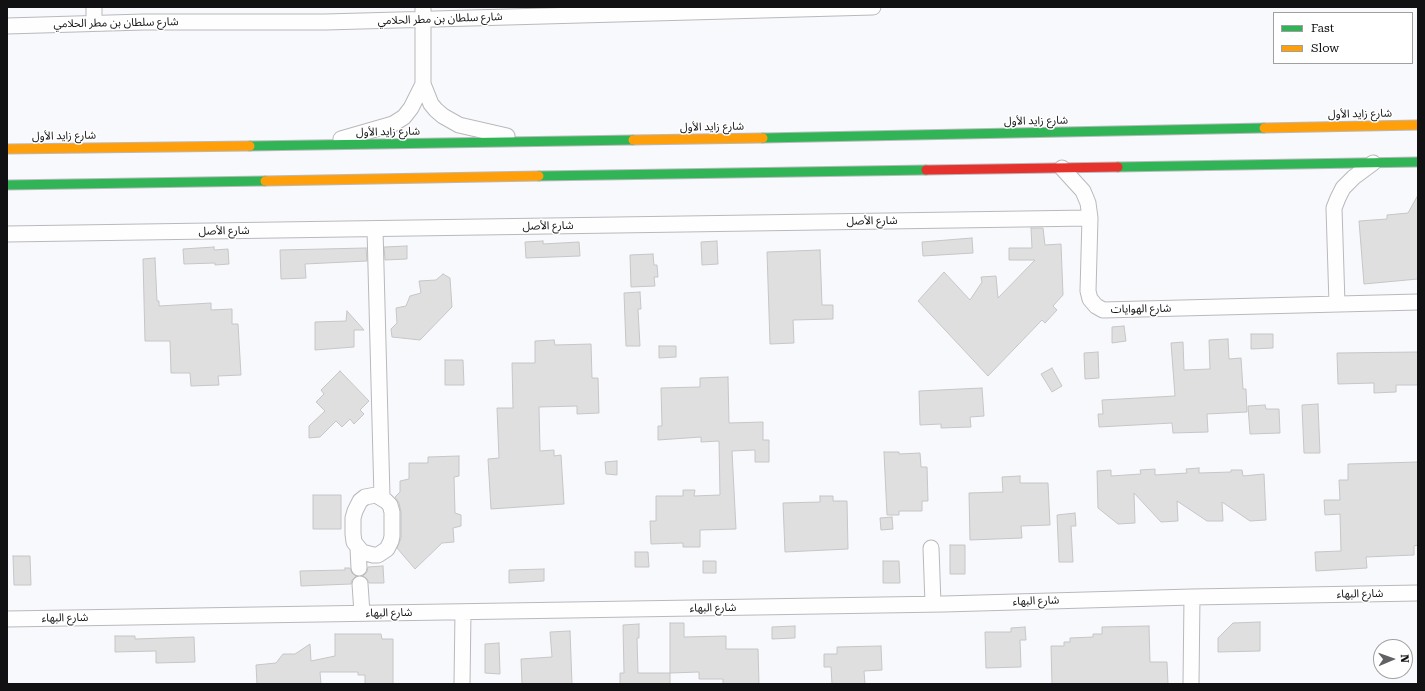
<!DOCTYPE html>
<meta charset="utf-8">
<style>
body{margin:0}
#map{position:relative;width:1425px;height:691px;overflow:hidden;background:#f8f9fc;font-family:"Roboto Serif",serif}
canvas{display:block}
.frame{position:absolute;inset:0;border:8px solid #111113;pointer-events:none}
.legend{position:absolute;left:1273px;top:12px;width:140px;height:52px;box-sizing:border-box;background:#fff;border:1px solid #a0a0a1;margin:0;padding:5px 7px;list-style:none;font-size:12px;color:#111113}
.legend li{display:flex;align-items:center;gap:8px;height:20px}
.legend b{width:20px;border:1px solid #a0a0a1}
.north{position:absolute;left:1373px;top:639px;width:40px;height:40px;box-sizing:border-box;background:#fff;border:1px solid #a0a0a1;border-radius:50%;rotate:88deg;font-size:11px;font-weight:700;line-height:16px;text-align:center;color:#111113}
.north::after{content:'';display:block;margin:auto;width:14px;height:18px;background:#626265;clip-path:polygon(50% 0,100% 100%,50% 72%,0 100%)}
</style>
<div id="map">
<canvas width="1425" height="691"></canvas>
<div class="frame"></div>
<ul class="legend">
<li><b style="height:5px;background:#30b455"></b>Fast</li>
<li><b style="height:5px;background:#ff9f0a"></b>Slow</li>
</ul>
<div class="north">N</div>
</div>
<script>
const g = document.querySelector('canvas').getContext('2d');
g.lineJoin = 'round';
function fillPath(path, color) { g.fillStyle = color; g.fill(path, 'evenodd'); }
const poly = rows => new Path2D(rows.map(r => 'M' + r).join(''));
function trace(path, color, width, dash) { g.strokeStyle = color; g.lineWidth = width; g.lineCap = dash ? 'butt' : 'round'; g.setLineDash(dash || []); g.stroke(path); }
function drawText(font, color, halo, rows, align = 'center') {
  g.font = font + ' "Roboto Serif","Noto Sans Arabic",serif'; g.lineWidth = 3; g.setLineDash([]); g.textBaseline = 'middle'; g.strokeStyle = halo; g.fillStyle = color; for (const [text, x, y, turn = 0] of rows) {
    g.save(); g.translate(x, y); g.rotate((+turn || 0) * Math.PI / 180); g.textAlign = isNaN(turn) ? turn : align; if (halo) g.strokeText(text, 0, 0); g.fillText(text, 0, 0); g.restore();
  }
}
const building = poly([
 [1418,195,1418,279,1364,284,1359,221,1387,219,1387,215,1408,213,1418,195],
 [1031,228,1043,228,1045,245,1061,244,1063,295,1053,306,1057,310,1045,323,1042,320,988,376,918,301,944,272,970,300,982,282,981,277,996,276,998,298,1035,260,1009,260,1009,248,1032,248,1031,228],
 [972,238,973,253,923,256,922,242,972,238],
 [543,241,543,244,579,242,580,256,526,258,525,242,543,241],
 [717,241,718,264,702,265,701,242,717,241],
 [407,246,407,259,385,260,384,247,407,246],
 [214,247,214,250,228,249,229,264,215,265,215,263,184,264,183,249,214,247],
 [366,248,367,261,305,264,306,278,281,279,280,250,366,248],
 [820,250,822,305,833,305,833,319,793,320,794,343,770,344,767,252,820,250],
 [653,254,654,265,657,265,658,277,654,277,655,286,631,287,630,255,653,254],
 [155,258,157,301,159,301,159,306,211,303,211,310,232,309,232,324,238,324,241,375,218,376,219,385,191,386,190,373,171,373,170,341,145,341,143,259,155,258],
 [443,274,450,278,452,307,420,340,392,337,391,329,397,323,396,308,406,306,410,296,421,293,419,281,436,280,443,274],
 [640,292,641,309,638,309,640,346,626,346,624,293,640,292],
 [347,311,364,330,354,330,354,347,315,350,315,322,346,321,347,311],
 [1124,326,1126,341,1112,343,1112,327,1124,326],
 [1251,334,1273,334,1273,348,1251,349,1251,334],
 [1228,339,1229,359,1241,358,1243,389,1246,389,1247,412,1207,414,1208,432,1173,433,1172,423,1099,427,1098,414,1103,414,1102,400,1175,396,1171,343,1183,342,1184,370,1210,369,1209,340,1228,339],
 [554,340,555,345,591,344,592,378,598,378,599,413,577,414,577,406,539,407,540,451,554,450,554,456,561,455,564,504,491,509,488,459,499,458,497,408,513,408,512,363,535,363,535,341,554,340],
 [659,346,676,346,676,357,659,358,659,346],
 [1098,352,1099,378,1085,379,1084,353,1098,352],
 [1418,352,1418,385,1396,385,1396,392,1374,393,1374,383,1338,384,1337,353,1418,352],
 [445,360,463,360,464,385,445,385,445,360],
 [1052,368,1062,386,1052,392,1041,374,1052,368],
 [340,371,369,401,360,410,364,414,354,424,350,419,342,427,336,421,320,437,309,438,309,426,325,411,316,402,324,394,321,390,340,371],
 [728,377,729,423,763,422,763,440,769,440,769,462,755,462,755,450,732,451,736,529,700,530,700,547,683,547,683,543,651,544,650,521,656,521,656,496,683,496,683,490,695,490,694,496,720,495,719,441,701,442,701,437,658,440,658,426,662,426,661,388,700,387,700,378,728,377],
 [982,388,984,416,970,417,971,427,941,428,941,424,920,425,919,391,982,388],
 [1318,404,1320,453,1304,453,1302,405,1318,404],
 [1265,405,1266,409,1279,409,1280,433,1250,434,1248,406,1265,405],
 [884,452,899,452,899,454,920,453,921,467,927,467,928,501,922,501,922,511,899,511,899,515,887,515,884,452],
 [459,456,459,476,454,477,455,513,461,515,461,526,453,528,454,542,442,543,415,569,397,548,401,538,401,512,399,503,395,497,400,492,400,481,409,479,409,463,428,463,428,457,459,456],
 [617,461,617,475,606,474,605,462,617,461],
 [1418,462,1418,545,1414,546,1414,555,1366,557,1367,568,1316,571,1315,552,1341,551,1340,514,1325,515,1324,500,1340,500,1339,480,1348,480,1348,464,1418,462],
 [1199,468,1199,473,1231,472,1231,470,1242,470,1243,476,1264,474,1266,520,1250,521,1222,502,1223,521,1207,521,1177,501,1178,521,1161,522,1134,493,1135,523,1118,524,1098,508,1097,471,1111,470,1111,476,1141,474,1140,470,1155,469,1155,475,1187,473,1186,469,1199,468],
 [1020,476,1020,483,1048,483,1050,525,1021,526,1022,538,970,540,969,493,1003,492,1002,477,1020,476],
 [313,495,341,495,341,529,313,529,313,495],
 [820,496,833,496,833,501,847,501,848,549,785,552,783,503,820,502,820,496],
 [1075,513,1076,526,1071,526,1073,562,1059,562,1057,515,1075,513],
 [892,517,893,529,881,530,880,518,892,517],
 [950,545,965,545,965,574,950,574,950,545],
 [635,552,648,552,649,567,635,567,635,552],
 [13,556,30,556,31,585,14,585,13,556],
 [703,561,716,561,716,573,703,573,703,561],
 [883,561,899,561,900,583,883,583,883,561],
 [383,566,384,583,369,583,367,579,363,576,367,572,368,567,383,566],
 [345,568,350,568,352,573,356,576,352,580,351,584,301,586,300,571,345,570,345,568],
 [544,569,544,581,509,583,509,570,544,569],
 [1260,622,1260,651,1218,652,1218,638,1233,623,1260,622],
 [670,623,684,623,684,637,726,636,726,649,758,649,759,684,723,684,723,679,699,679,699,672,670,673,670,623],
 [639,624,639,638,637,638,638,673,670,673,670,684,620,684,620,673,624,673,623,625,639,624],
 [795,626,795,638,772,639,772,627,795,626],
 [1149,626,1150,662,1167,662,1168,684,1052,684,1051,646,1064,646,1064,642,1070,642,1070,638,1093,637,1093,634,1102,634,1102,627,1149,626],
 [1025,627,1026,640,1020,640,1021,667,986,668,985,632,1011,632,1011,628,1025,627],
 [570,631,572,684,522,684,521,659,552,657,550,632,570,631],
 [335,634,381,634,382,639,393,639,393,684,365,684,365,675,358,675,358,672,320,672,321,684,257,684,256,665,276,663,283,654,295,654,310,644,311,661,335,656,335,634],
 [115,636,135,636,135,639,194,637,195,662,156,663,156,651,115,652,115,636],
 [499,643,500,674,485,673,485,644,499,643],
 [881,646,882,670,864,671,865,684,832,684,831,667,824,667,824,654,837,654,837,647,881,646]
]);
const street = poly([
 [423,7,423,84,431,104,436,110,443,116,459,125,507,136],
 [94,23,94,7],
 [7,26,144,22,325,22,873,7],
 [341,139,393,124,404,117,411,108,423,84],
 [1062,168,1083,191,1088,203,1090,218,1088,291,1090,299,1096,306,1103,310,1418,302],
 [375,229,382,497],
 [7,234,1090,218],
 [1337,304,1334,208,1338,198,1343,188,1354,177,1373,163],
 [376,495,386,501,390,505,392,512,392,536,391,541,387,549,378,555,373,555,362,552,354,542,353,534,353,518,355,511,360,501,365,497,376,495],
 [358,548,359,568],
 [931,548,933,604],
 [360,584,362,613],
 [7,619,944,604,1192,597,1418,593],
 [462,684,463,612],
 [1191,684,1192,597]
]);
const fast = poly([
 [763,138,1264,128],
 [250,146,633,140],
 [1118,167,1418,162],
 [539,176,926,170],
 [7,185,265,181]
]);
const slow = poly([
 [1264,128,1418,125],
 [633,140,763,138],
 [7,149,250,146],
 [265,181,539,176]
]);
const jam = poly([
 [926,170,1118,167]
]);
const streetNames = [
 ["شارع سلطان بن مطر الحلامي",440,19,-2],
 ["شارع سلطان بن مطر الحلامي",116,23,-1],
 ["شارع زايد الأول",1360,114,-1],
 ["شارع زايد الأول",1036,121,-1],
 ["شارع زايد الأول",712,127,-1],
 ["شارع زايد الأول",388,132,-1],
 ["شارع زايد الأول",64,136,-1],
 ["شارع الأصل",872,221,-1],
 ["شارع الأصل",548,226,-1],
 ["شارع الأصل",224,231,-1],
 ["شارع الهوايات",1141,309,-1],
 ["شارع البهاء",1360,594,-1],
 ["شارع البهاء",1036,601,-2],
 ["شارع البهاء",713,608,-1],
 ["شارع البهاء",389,613,-1],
 ["شارع البهاء",65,618,-1]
];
fillPath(building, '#dfdfe0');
trace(building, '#c6c6c7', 1);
trace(street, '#b9b9bc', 17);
trace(fast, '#b9b9bc', 11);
trace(slow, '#b9b9bc', 11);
trace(jam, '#b9b9bc', 11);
trace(street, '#fefeff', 15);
trace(fast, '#30b455', 9);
trace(slow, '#ff9f0a', 9);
trace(jam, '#e5322d', 9);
drawText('11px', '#111113', '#fff', streetNames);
</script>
